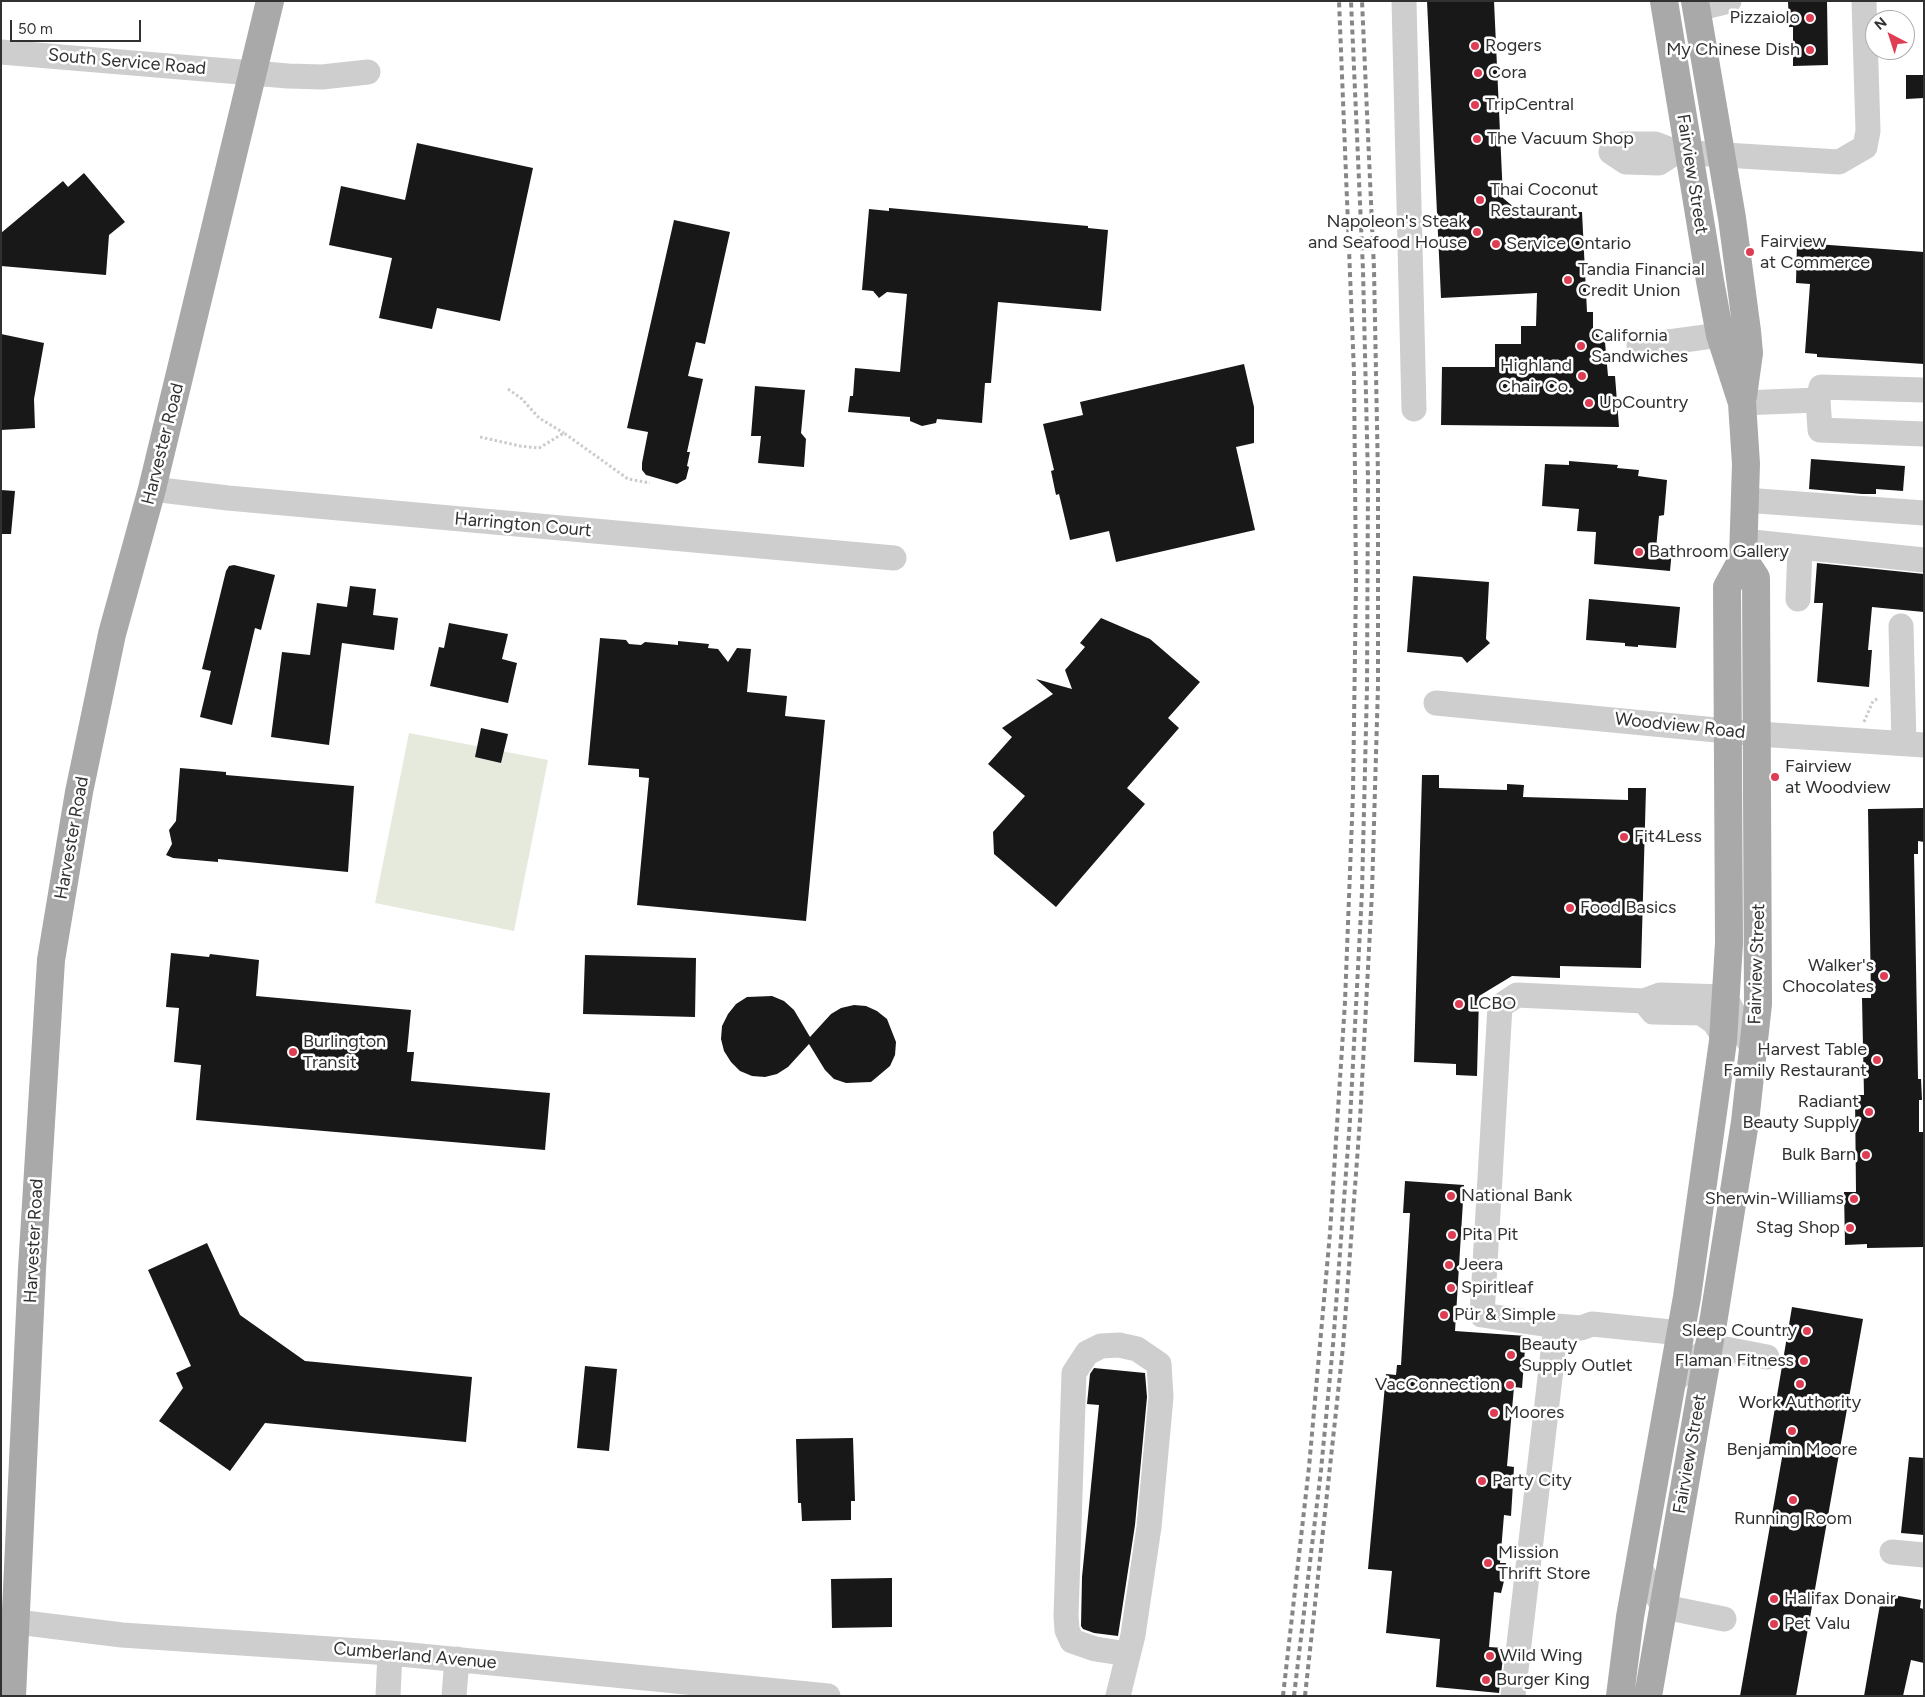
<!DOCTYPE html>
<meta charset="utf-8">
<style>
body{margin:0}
#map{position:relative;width:1925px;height:1697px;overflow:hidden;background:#fff;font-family:Figtree,sans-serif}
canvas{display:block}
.frame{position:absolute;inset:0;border:2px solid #313131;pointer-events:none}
.north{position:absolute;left:1865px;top:10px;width:50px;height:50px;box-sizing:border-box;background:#fff;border:1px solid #adadad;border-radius:50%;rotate:320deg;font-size:14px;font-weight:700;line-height:20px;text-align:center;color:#313131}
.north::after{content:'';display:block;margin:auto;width:18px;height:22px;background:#de3d53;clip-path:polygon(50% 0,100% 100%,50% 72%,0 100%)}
.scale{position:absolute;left:10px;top:20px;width:131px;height:22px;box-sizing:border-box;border:2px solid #313131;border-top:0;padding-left:6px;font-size:15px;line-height:18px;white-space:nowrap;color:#313131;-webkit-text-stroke:4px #fff;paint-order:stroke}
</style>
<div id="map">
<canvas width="1925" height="1697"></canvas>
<div class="frame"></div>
<div class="north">N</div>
<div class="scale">50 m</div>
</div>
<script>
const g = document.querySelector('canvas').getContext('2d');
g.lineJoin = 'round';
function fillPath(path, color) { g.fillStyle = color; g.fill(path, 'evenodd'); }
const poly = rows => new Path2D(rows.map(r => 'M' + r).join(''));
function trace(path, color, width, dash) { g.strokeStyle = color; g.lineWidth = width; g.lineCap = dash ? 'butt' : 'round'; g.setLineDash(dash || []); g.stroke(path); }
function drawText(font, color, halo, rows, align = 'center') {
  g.font = font + ' Figtree,sans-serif'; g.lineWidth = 5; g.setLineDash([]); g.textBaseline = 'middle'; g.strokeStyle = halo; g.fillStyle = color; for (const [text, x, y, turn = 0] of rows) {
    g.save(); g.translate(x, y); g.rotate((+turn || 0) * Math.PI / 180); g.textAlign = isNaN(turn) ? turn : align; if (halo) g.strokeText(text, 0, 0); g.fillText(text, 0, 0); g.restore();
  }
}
const green = poly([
 [409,733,548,760,514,931,375,903]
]);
const building = poly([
 [1427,1,1494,1,1503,198,1522,214,1582,212,1587,312,1593,312,1593,330,1605,342,1608,376,1615,376,1619,427,1441,425,1442,367,1495,367,1495,344,1521,344,1521,326,1536,326,1537,293,1441,298],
 [1788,1,1827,1,1828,65,1793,66,1793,27,1789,27],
 [1906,75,1924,75,1924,98,1906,99],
 [417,143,533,168,500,321,437,308,432,329,379,318,392,258,329,245,341,186,405,200],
 [84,173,125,222,109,235,106,275,1,266,1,233,63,181,68,187],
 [889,208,1088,226,1088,228,1108,230,1101,311,998,302,991,383,985,383,982,423,937,419,936,423,922,426,910,421,910,417,848,412,850,396,853,396,855,368,900,372,907,294,887,292,879,298,873,291,862,290,869,209,889,211],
 [674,220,730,232,705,344,696,342,688,376,703,379,687,452,690,452,687,466,689,467,686,479,677,484,646,475,642,470,642,463,648,432,627,428],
 [1797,241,1817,242,1816,244,1924,252,1924,364,1817,357,1817,354,1805,353,1810,284,1796,283],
 [1,334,44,343,34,399,35,428,1,430],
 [1244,364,1254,407,1254,443,1236,447,1255,530,1116,562,1109,531,1070,540,1059,494,1056,495,1051,471,1054,470,1043,424,1083,415,1080,402],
 [755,386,805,390,801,433,806,439,804,467,758,463,761,436,751,436],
 [1811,459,1905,466,1903,491,1876,489,1876,494,1862,494,1809,489],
 [1569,461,1618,465,1617,468,1639,470,1638,476,1667,480,1664,515,1659,516,1656,549,1672,550,1670,571,1594,564,1596,532,1577,531,1579,509,1542,506,1545,464,1569,465],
 [1,490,15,491,11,534,1,534],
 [1817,563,1924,574,1924,612,1872,607,1868,650,1872,650,1869,687,1817,682,1823,603,1814,603],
 [234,565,275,575,261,630,255,628,232,725,200,717,211,671,202,669,226,571,229,566],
 [1413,576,1489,582,1486,639,1490,643,1467,663,1462,657,1407,652],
 [350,586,376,589,373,615,398,618,394,650,342,643,329,745,271,737,282,652,310,655,317,603,347,607],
 [1589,599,1680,607,1676,648,1638,645,1638,647,1625,646,1625,643,1586,640],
 [1101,618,1150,639,1200,682,1168,718,1179,728,1127,788,1145,804,1056,907,994,854,993,832,1025,796,988,764,1012,737,1002,728,1053,694,1036,679,1072,689,1065,670,1085,647,1080,643],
 [449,623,508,634,502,659,517,663,508,703,430,686,439,647,444,648],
 [600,638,626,640,629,644,641,645,645,642,678,645,678,641,709,644,708,648,718,649,728,662,737,648,751,649,747,692,787,696,785,716,825,720,806,921,637,905,649,778,639,777,639,769,588,765],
 [481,728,508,734,501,763,475,757],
 [180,768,226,772,226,775,354,786,348,872,218,859,218,862,173,858,166,855,172,844,169,830,176,821],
 [1422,775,1439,775,1439,788,1507,790,1507,784,1524,785,1523,797,1628,800,1628,788,1646,788,1641,968,1560,966,1560,978,1512,976,1479,996,1477,1076,1456,1075,1456,1064,1414,1062],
 [1924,808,1924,842,1918,841,1918,854,1914,854,1918,1079,1921,1079,1922,1100,1919,1100,1919,1132,1924,1132,1924,1247,1867,1248,1867,1244,1845,1245,1844,1192,1856,1192,1855,1095,1864,1095,1862,998,1871,998,1868,809],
 [171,953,209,957,210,954,259,960,256,996,411,1010,407,1052,414,1052,411,1081,550,1093,545,1150,196,1120,201,1065,174,1062,179,1008,166,1007],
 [585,955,696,958,695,1017,583,1014],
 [772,996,784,1001,794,1010,810,1037,831,1014,841,1008,854,1005,866,1006,877,1011,887,1019,896,1042,895,1055,890,1066,871,1082,846,1083,834,1079,825,1070,809,1044,788,1067,777,1074,765,1077,752,1076,740,1071,731,1062,724,1051,721,1039,722,1026,728,1014,736,1004,747,997],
 [1405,1181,1464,1185,1455,1331,1526,1336,1522,1388,1514,1387,1507,1466,1514,1467,1511,1516,1504,1515,1500,1563,1506,1563,1504,1581,1501,1593,1494,1592,1489,1647,1504,1648,1499,1693,1436,1687,1440,1639,1386,1633,1392,1571,1368,1569,1386,1374,1396,1375,1397,1365,1401,1365,1410,1213,1403,1213],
 [207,1243,240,1315,305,1361,472,1377,466,1442,265,1423,230,1471,159,1421,183,1388,176,1373,191,1366,148,1270],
 [1792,1307,1863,1319,1796,1696,1740,1696,1783,1452,1768,1449],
 [585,1366,617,1369,609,1451,577,1448],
 [1094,1368,1145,1373,1147,1397,1135,1525,1118,1636,1094,1633,1083,1629,1081,1626,1082,1577,1099,1405,1087,1404,1090,1374],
 [853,1438,855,1501,851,1501,851,1520,802,1521,801,1503,798,1503,796,1439],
 [1909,1457,1924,1458,1924,1535,1901,1533],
 [892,1578,892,1627,832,1628,831,1579],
 [1882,1593,1921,1600,1920,1608,1924,1609,1924,1663,1911,1660,1903,1696,1864,1696]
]);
const path = poly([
 [508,389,522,399,539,418,564,433],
 [480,437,520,446,539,448,564,433,628,479,650,483],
 [1864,722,1873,701,1879,698]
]);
const minor = poly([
 [1404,1,1414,409],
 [1696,9,1729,1],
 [1,52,288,76,322,77,368,72],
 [1676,152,1659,163,1626,162,1611,152,1622,144,1655,144,1676,152,1839,162,1865,147,1868,131,1864,1],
 [1639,346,1720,335],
 [1924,390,1821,387,1818,400,1820,430,1924,434],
 [1742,403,1818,400],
 [152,489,228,498,894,558],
 [1744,500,1924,513],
 [1743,541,1924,560],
 [1798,599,1800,548],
 [1901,626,1904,743],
 [1436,703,1758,734,1924,745],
 [1644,1001,1653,1012,1701,1013,1714,1022,1724,1037],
 [1681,1333,1592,1324,1581,1328,1556,1326,1482,1315,1500,1006,1517,995,1644,1001,1660,995,1725,997,1753,1049],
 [1672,1383,1710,1346,1767,1357],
 [1892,1552,1924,1555],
 [1639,1567,1664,1607,1724,1619],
 [1,1620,122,1635,390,1653,828,1696],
 [388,1696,390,1653],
 [454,1696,457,1659],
 [1118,1696,1133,1635,1149,1527,1161,1397,1159,1364,1137,1349,1119,1345,1101,1346,1087,1353,1074,1373,1066,1616,1067,1630,1072,1641,1095,1649,1128,1654],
 [1513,1696,1556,1326]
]);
const major = poly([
 [1695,1,1732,218,1747,331,1749,353,1743,396],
 [12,1696,32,1269,51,960,79,792,112,634,152,489,270,1],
 [1620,1696,1630,1617,1687,1297,1723,1041,1729,943,1727,587,1743,558,1746,464,1742,403,1720,335,1710,281,1664,1],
 [1648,1696,1714,1317,1745,1122,1758,1004,1756,578,1743,558]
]);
const rail = poly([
 [1283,1696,1309,1467,1330,1233,1345,1002,1353,793,1356,582,1354,373,1339,1],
 [1294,1696,1321,1470,1333,1345,1350,1120,1362,892,1367,687,1368,479,1363,270,1351,1],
 [1305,1696,1343,1347,1360,1120,1372,892,1378,686,1378,477,1374,269,1362,1]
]);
const markers = [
 [1810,18,5,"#de3d53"],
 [1475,46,5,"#de3d53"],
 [1810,50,5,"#de3d53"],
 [1478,73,5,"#de3d53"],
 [1475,105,5,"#de3d53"],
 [1477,139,5,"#de3d53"],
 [1480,200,5,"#de3d53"],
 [1477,232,5,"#de3d53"],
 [1496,244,5,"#de3d53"],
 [1750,252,5,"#de3d53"],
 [1568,280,5,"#de3d53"],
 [1581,346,5,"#de3d53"],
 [1582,376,5,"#de3d53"],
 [1589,403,5,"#de3d53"],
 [1639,552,5,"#de3d53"],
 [1775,777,5,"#de3d53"],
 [1624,837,5,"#de3d53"],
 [1570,908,5,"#de3d53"],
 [1884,976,5,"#de3d53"],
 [1459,1004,5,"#de3d53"],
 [293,1052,5,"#de3d53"],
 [1877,1060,5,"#de3d53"],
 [1869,1112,5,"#de3d53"],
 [1866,1155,5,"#de3d53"],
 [1451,1196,5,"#de3d53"],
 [1854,1199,5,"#de3d53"],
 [1850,1228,5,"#de3d53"],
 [1452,1235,5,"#de3d53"],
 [1449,1265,5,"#de3d53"],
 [1451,1288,5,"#de3d53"],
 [1444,1315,5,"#de3d53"],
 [1807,1331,5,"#de3d53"],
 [1511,1355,5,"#de3d53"],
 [1804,1361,5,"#de3d53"],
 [1800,1384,5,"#de3d53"],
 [1510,1385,5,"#de3d53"],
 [1494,1413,5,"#de3d53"],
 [1792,1431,5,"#de3d53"],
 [1482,1481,5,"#de3d53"],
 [1793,1500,5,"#de3d53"],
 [1488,1563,5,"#de3d53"],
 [1774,1599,5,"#de3d53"],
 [1774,1624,5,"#de3d53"],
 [1490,1656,5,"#de3d53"],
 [1486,1680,5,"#de3d53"]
];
const poiNames = [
 ["Pizzaiolo",1800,18,"right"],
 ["Rogers",1485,46],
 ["My Chinese Dish",1800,50,"right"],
 ["Cora",1488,73],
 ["TripCentral",1485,105],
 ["The Vacuum Shop",1487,139],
 ["Thai Coconut",1490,190],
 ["Restaurant",1490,211],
 ["Napoleon's Steak",1467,222,"right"],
 ["and Seafood House",1467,243,"right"],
 ["Fairview",1760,242],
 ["at Commerce",1760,263],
 ["Service Ontario",1506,244],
 ["Tandia Financial",1578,270],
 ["Credit Union",1578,291],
 ["California",1591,336],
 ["Sandwiches",1591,357],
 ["Highland",1572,366,"right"],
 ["Chair Co.",1572,387,"right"],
 ["UpCountry",1599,403],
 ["Bathroom Gallery",1649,552],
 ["Fairview",1785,767],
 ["at Woodview",1785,788],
 ["Fit4Less",1634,837],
 ["Food Basics",1580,908],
 ["Walker's",1874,966,"right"],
 ["Chocolates",1874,987,"right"],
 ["LCBO",1469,1004],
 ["Burlington",303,1042],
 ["Transit",303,1063],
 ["Harvest Table",1867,1050,"right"],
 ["Family Restaurant",1867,1071,"right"],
 ["Radiant",1859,1102,"right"],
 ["Beauty Supply",1859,1123,"right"],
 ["Bulk Barn",1856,1155,"right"],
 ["National Bank",1461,1196],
 ["Sherwin-Williams",1844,1199,"right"],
 ["Stag Shop",1840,1228,"right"],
 ["Pita Pit",1462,1235],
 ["Jeera",1459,1265],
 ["Spiritleaf",1461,1288],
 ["Pür & Simple",1454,1315],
 ["Sleep Country",1797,1331,"right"],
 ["Beauty",1521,1345],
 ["Supply Outlet",1521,1366],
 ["Flaman Fitness",1794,1361,"right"],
 ["VacConnection",1500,1385,"right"],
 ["Work Authority",1800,1403,"center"],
 ["Moores",1504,1413],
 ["Benjamin Moore",1792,1450,"center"],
 ["Party City",1492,1481],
 ["Running Room",1793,1519,"center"],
 ["Mission",1498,1553],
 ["Thrift Store",1498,1574],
 ["Halifax Donair",1784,1599],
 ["Pet Valu",1784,1624],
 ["Wild Wing",1500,1656],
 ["Burger King",1496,1680]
];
const streetNames = [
 ["South Service Road",127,62,5],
 ["Fairview Street",1692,174,81],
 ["Harvester Road",163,444,-76],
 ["Harrington Court",523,525,5],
 ["Woodview Road",1680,726,6],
 ["Harvester Road",72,838,-80],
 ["Fairview Street",1757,964,-88],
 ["Harvester Road",34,1241,-87],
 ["Fairview Street",1690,1454,-80],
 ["Cumberland Avenue",415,1656,5]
];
fillPath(green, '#e5eadd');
fillPath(building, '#181818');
trace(path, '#cbcbcb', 3, [2.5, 2.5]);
trace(minor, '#cecece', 25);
trace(major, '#a9a9a9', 28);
trace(rail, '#868686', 4, [5, 4]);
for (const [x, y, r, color] of markers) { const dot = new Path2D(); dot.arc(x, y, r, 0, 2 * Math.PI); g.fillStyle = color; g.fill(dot); trace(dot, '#fff', 2); }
drawText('18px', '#313131', '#fff', poiNames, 'left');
drawText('18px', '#313131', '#fff', streetNames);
</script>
